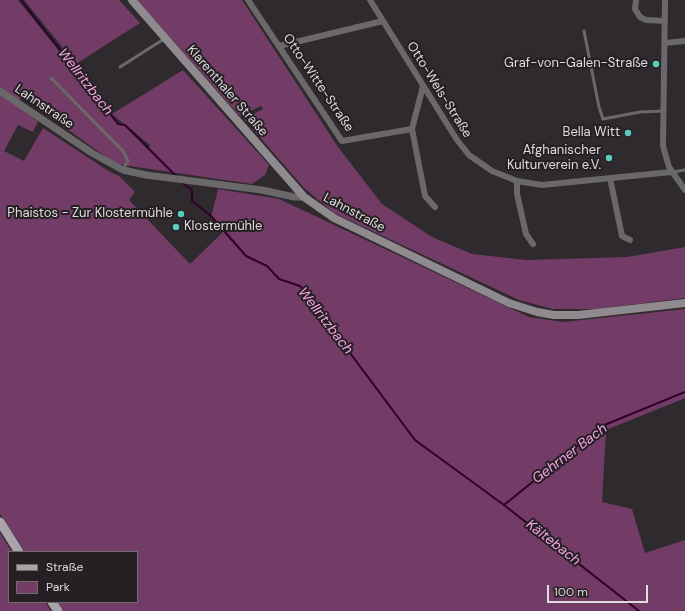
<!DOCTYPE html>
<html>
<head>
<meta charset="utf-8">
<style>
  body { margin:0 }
  #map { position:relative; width:685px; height:611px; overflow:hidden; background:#2f2a2e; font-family:"DM Sans",sans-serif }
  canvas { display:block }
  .legend { position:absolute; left:8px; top:551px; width:130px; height:52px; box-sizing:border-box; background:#262024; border:1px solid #706b6e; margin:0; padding:5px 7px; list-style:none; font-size:12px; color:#dfdcde }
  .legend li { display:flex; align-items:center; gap:8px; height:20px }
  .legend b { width:20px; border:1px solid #706b6e }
  .scale { position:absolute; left:547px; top:585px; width:101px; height:18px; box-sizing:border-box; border:2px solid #dfdcde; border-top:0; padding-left:5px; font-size:12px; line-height:14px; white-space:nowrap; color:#dfdcde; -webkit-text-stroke:3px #262024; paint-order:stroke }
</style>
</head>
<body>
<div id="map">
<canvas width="685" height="611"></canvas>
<ul class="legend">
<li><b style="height:5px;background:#aaa4a8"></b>Straße</li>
<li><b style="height:11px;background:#723c67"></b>Park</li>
</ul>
<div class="scale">100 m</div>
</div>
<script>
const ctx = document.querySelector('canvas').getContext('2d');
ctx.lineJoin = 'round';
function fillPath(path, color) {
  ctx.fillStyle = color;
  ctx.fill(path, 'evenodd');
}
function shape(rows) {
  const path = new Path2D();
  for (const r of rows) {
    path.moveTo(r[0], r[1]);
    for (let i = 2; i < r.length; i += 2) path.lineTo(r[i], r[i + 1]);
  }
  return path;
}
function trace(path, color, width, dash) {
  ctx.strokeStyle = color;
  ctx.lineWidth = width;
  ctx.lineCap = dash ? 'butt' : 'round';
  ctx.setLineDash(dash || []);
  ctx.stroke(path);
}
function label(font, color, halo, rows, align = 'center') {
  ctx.font = font + ' "DM Sans",sans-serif';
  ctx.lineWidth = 4;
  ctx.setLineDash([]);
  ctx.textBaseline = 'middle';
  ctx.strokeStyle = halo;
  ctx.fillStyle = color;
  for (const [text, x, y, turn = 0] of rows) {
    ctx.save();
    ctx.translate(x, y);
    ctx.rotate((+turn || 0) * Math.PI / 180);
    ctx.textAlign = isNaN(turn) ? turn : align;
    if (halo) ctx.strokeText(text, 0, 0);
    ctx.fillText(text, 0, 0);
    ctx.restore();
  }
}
fillPath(shape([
  [0,0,18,0,116,122,125,125,112,114,183,70,269,165,265,175,252,184,116,164,22,97,18,101,0,89],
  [127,126,150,145,150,146,148,148],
  [24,0,119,0,140,23,76,64],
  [137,0,242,0,338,147,382,204,432,237,472,254,526,260,627,257,685,247,685,298,596,309,553,309,519,300,334,213,304,188,244,119,263,109,261,106,240,116],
  [0,94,38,121,33,132,18,125,4,151,24,161,43,128,110,172,119,176,135,192,129,200,190,264,222,233,211,218,218,189,279,199,529,317,563,322,685,309,685,398,606,430,602,502,632,509,645,553,685,540,685,611,63,611,58,602,137,602,137,552,25,552,0,514],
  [0,533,12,552,9,552,9,602,45,602,51,611,0,611]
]), '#723c67');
trace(shape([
  [21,0,118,124,125,125,176,176],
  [181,182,192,190,192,201,211,216,246,256,267,266,279,279,300,286,415,440,504,505,639,611],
  [504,505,602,426,685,392]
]), '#300029', 2);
trace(shape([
  [584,31,599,107,603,119,640,112,663,111],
  [120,67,164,39],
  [51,78,123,151,128,161,123,169],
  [673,172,685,170]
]), '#6b686a', 3);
trace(shape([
  [248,0,342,141,412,129],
  [370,0,457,140,469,155,492,171,517,181,542,185,671,172],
  [636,0,635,9,640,17,646,20,665,21],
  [665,0,663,146,669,167,685,190],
  [665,43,685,41],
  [279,46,383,21],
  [423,86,412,129,425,196,435,207],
  [610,178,622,236,630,240],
  [517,181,517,194,526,234,533,244]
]), '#6b686a', 6);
trace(shape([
  [0,91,92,153,123,170,146,175,262,190,294,197,304,197]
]), '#6b686a', 7);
trace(shape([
  [132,0,304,197,334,218,509,303,537,312,554,315,578,315,685,303]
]), '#8f8a8d', 8);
trace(shape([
  [0,522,19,552],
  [52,602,58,611]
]), '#aaa4a8', 9);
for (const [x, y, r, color] of [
  [656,64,4,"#58cec1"],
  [628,133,4,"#58cec1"],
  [609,158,4,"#58cec1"],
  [181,214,4,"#58cec1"],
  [176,227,4,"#58cec1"]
]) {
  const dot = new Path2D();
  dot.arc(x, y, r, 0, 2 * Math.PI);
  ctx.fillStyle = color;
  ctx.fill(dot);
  trace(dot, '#262024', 1.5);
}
label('13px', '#dfdcde', '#262024', [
  ["Graf-von-Galen-Straße",648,64],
  ["Bella Witt",620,133],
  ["Afghanischer",601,151],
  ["Kulturverein e.V.",601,166],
  ["Phaistos - Zur Klostermühle",173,214],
  ["Klostermühle",184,227,"left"]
], 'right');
label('13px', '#dfdcde', '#262024', [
  ["Otto-Witte-Straße",318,83,56],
  ["Otto-Wels-Straße",439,90,58],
  ["Klarenthaler Straße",227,91,49],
  ["Lahnstraße",44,107,34],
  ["Lahnstraße",354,213,28]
]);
label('italic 14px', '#f8a6e5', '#262024', [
  ["Wellritzbach",85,82,52],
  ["Wellritzbach",325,321,52],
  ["Gehrner Bach",570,454,-37],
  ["Kältebach",553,543,38]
]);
</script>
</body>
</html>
